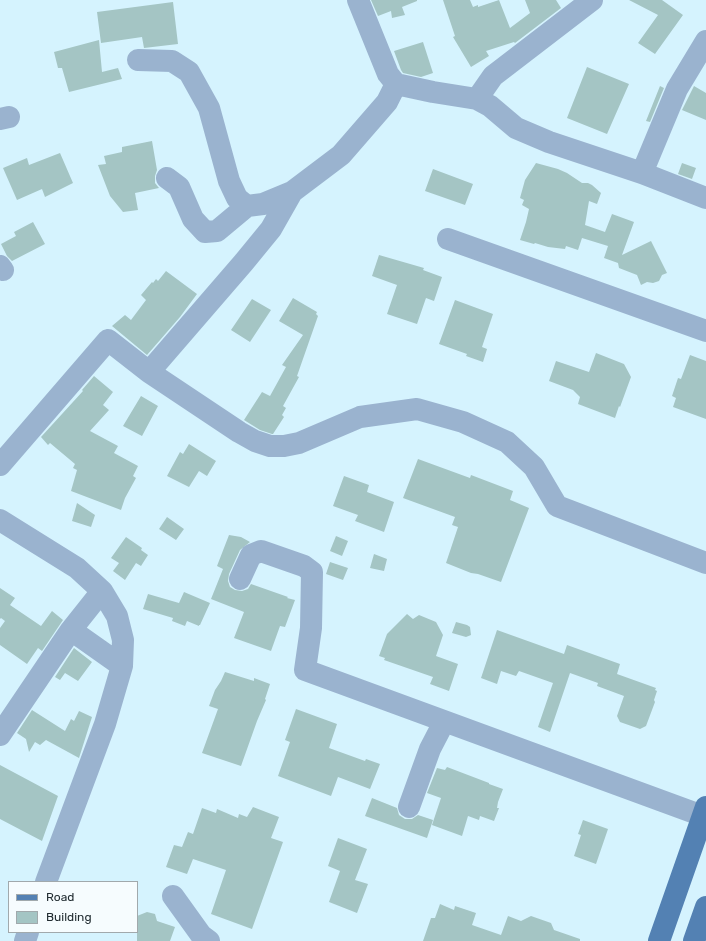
<!DOCTYPE html>
<html>
<head>
<meta charset="utf-8">
<style>
  body { margin:0 }
  #map { position:relative; width:706px; height:941px; overflow:hidden; background:#d5f3fe; font-family:Rubik,sans-serif }
  canvas { display:block }
  .legend { position:absolute; left:8px; top:881px; width:130px; height:52px; box-sizing:border-box; background:#f6fcfe; border:1px solid #a1a9ac; margin:0; padding:5px 7px; list-style:none; font-size:12px; color:#212c31 }
  .legend li { display:flex; align-items:center; gap:8px; height:20px }
  .legend b { width:20px; border:1px solid #a1a9ac }
</style>
</head>
<body>
<div id="map">
<canvas width="706" height="941"></canvas>
<ul class="legend">
<li><b style="height:5px;background:#5381b3"></b>Road</li>
<li><b style="height:11px;background:#a4c5c4"></b>Building</li>
</ul>
</div>
<script>
const ctx = document.querySelector('canvas').getContext('2d');
ctx.lineJoin = 'round';
function fillPath(path, color) {
  ctx.fillStyle = color;
  ctx.fill(path, 'evenodd');
}
function shape(rows) {
  const path = new Path2D();
  for (const r of rows) {
    path.moveTo(r[0], r[1]);
    for (let i = 2; i < r.length; i += 2) path.lineTo(r[i], r[i + 1]);
  }
  return path;
}
function trace(path, color, width, dash) {
  ctx.strokeStyle = color;
  ctx.lineWidth = width;
  ctx.lineCap = dash ? 'butt' : 'round';
  ctx.setLineDash(dash || []);
  ctx.stroke(path);
}
fillPath(shape([
  [371,0,417,0,417,1,402,7,405,15,392,18,391,11,378,16],
  [443,0,470,0,473,7,478,5,478,7,499,0,510,28,530,13,525,0,556,0,561,8,515,43,514,42,486,51,489,56,471,67,453,37,455,36],
  [629,0,662,0,683,15,655,54,638,43,658,15],
  [173,2,178,44,144,48,142,37,101,43,97,12],
  [99,40,102,72,118,68,122,79,69,92,62,68,58,68,54,52],
  [423,42,433,73,421,77,403,73,401,70,394,51],
  [587,67,629,84,607,134,567,118],
  [660,86,664,88,650,122,646,121],
  [694,86,706,93,706,120,682,110],
  [152,141,157,170,155,176,155,183,159,188,135,193,138,210,123,212,110,196,98,165,106,164,104,156,122,152,122,147],
  [60,153,73,183,45,197,42,189,17,200,3,168,27,158,29,165],
  [536,163,558,169,567,173,582,183,588,183,592,185,601,193,597,204,589,201,585,225,605,232,612,214,634,222,622,255,651,241,667,273,662,275,659,281,653,283,647,282,641,285,637,275,619,268,618,263,604,258,608,246,582,238,578,250,566,246,565,249,548,247,535,243,534,244,520,240,526,222,529,209,522,205,524,200,520,198,525,180],
  [682,163,696,168,692,179,678,174],
  [433,169,473,184,465,205,425,191],
  [33,222,45,244,12,261,7,256,1,244,16,236,14,232],
  [379,255,424,268,423,270,442,277,434,301,426,298,417,324,387,314,397,285,372,276],
  [166,271,197,294,180,317,147,355,112,326,125,315,131,320,146,300,141,295,152,282,153,283,156,279,158,281],
  [293,298,317,312,316,314,318,316,297,376,299,377,283,406,286,408,282,415,284,417,273,434,272,434,260,430,244,420,262,392,270,396,286,367,282,365,303,335,279,321],
  [252,299,271,310,250,342,231,330],
  [455,300,493,314,482,347,487,349,483,362,466,356,467,354,439,344],
  [596,353,624,364,631,377,620,407,619,406,615,418,578,404,580,397,573,390,549,381,556,361,589,372],
  [690,355,706,361,706,419,673,407,676,398,672,396,678,378,681,379],
  [94,376,113,392,103,405,109,410,90,431,118,446,114,453,138,466,133,476,136,478,125,498,121,510,71,491,77,470,73,468,75,464,50,443,48,445,41,437,83,391,82,390],
  [141,396,158,406,142,436,123,426],
  [189,444,216,461,207,476,199,471,189,487,167,476,180,452,183,454],
  [418,459,470,478,471,475,513,491,510,500,529,508,501,582,478,574,471,573,446,563,458,527,452,525,455,517,403,498],
  [344,476,369,485,367,492,394,502,384,532,355,521,358,515,333,506],
  [77,503,95,515,91,527,72,521],
  [167,517,184,529,176,540,159,529],
  [229,535,241,537,250,542,240,550,229,574,228,581,230,587,235,590,242,591,248,589,251,584,288,597,287,598,295,600,285,627,280,626,271,651,234,638,244,612,211,599,223,569,217,566],
  [336,536,348,541,342,556,330,551],
  [126,537,142,548,141,550,148,555,141,566,136,563,125,580,113,571,119,563,111,558],
  [374,554,387,559,384,571,370,568],
  [330,562,348,568,343,580,326,574],
  [0,588,15,598,10,605,41,626,52,611,63,620,42,651,38,648,27,664,0,645,0,628,5,621,1,618,0,619],
  [184,592,210,603,200,625,199,625,199,626,187,621,185,626,172,621,173,618,143,609,148,594,179,603],
  [407,614,413,619,419,615,436,622,443,635,436,656,458,664,449,691,430,684,433,677,384,660,385,658,379,656,387,634],
  [456,622,467,625,470,627,471,635,466,637,452,633],
  [497,630,564,654,567,645,620,664,617,674,656,688,655,690,657,691,654,700,655,702,646,726,640,729,620,722,617,716,624,696,597,686,598,683,570,673,550,732,538,727,553,683,519,671,516,676,501,671,497,684,481,678],
  [74,648,92,662,78,681,65,673,60,680,55,677],
  [225,672,254,681,254,678,270,684,265,699,266,700,257,721,241,766,202,753,218,709,209,706,215,690,221,681],
  [296,709,337,724,329,748,365,761,366,759,380,764,370,789,338,777,331,796,278,776,290,742,285,740],
  [32,710,65,731,71,719,74,721,79,711,92,717,79,758,46,740,40,745,35,742,29,752,26,739,17,733],
  [0,765,58,796,42,841,0,819],
  [447,767,489,783,489,784,503,789,498,802,497,808,499,808,494,821,480,816,479,820,468,816,462,836,432,825,441,798,427,793,437,768,445,770],
  [372,798,397,808,399,815,405,819,412,819,418,815,433,820,427,838,365,816],
  [253,807,279,817,271,838,283,842,252,929,211,914,226,870,193,859,187,874,166,867,174,845,182,847,188,832,193,834,202,808,216,813,217,809,238,818,239,814,247,817],
  [583,820,608,829,596,864,574,856,581,835,578,834],
  [338,838,367,849,355,880,368,884,357,913,329,902,340,871,328,866],
  [440,904,454,910,455,906,476,913,472,925,501,935,508,916,521,921,531,916,551,923,554,930,580,939,580,941,423,941,431,918,435,918],
  [147,912,155,914,157,921,175,927,170,941,137,941,137,916]
]), '#a4c5c4');
trace(shape([
  [358,0,388,74,396,84],
  [138,60,172,61,189,72,209,108,229,181,237,198,247,206,263,204,292,192],
  [477,99,493,76,592,0],
  [0,119,9,117],
  [642,173,677,89,706,41],
  [167,178,179,187,193,219,205,232,217,231,247,206],
  [448,239,706,331],
  [0,266,3,270],
  [149,372,239,432,255,441,270,446,284,446,299,443,360,417,417,409,463,422,507,442,534,467,557,506,706,563],
  [0,465,108,340,149,372,244,262,271,229,292,192,341,155,387,102,396,84,433,92,477,99,490,106,516,128,549,142,642,173,706,198],
  [0,520,77,568,102,591,117,616,123,640,122,666,105,724,46,882],
  [240,579,251,555,261,551,304,566,312,572,311,628,305,670,703,816],
  [71,630,122,666],
  [0,735,71,630,102,591],
  [409,807,430,749,444,722],
  [173,896,201,935,209,941],
  [25,941,28,932]
]), '#9ab3cf', 22);
trace(shape([
  [659,941,706,807],
  [694,941,706,907]
]), '#5381b3', 22);
</script>
</body>
</html>
